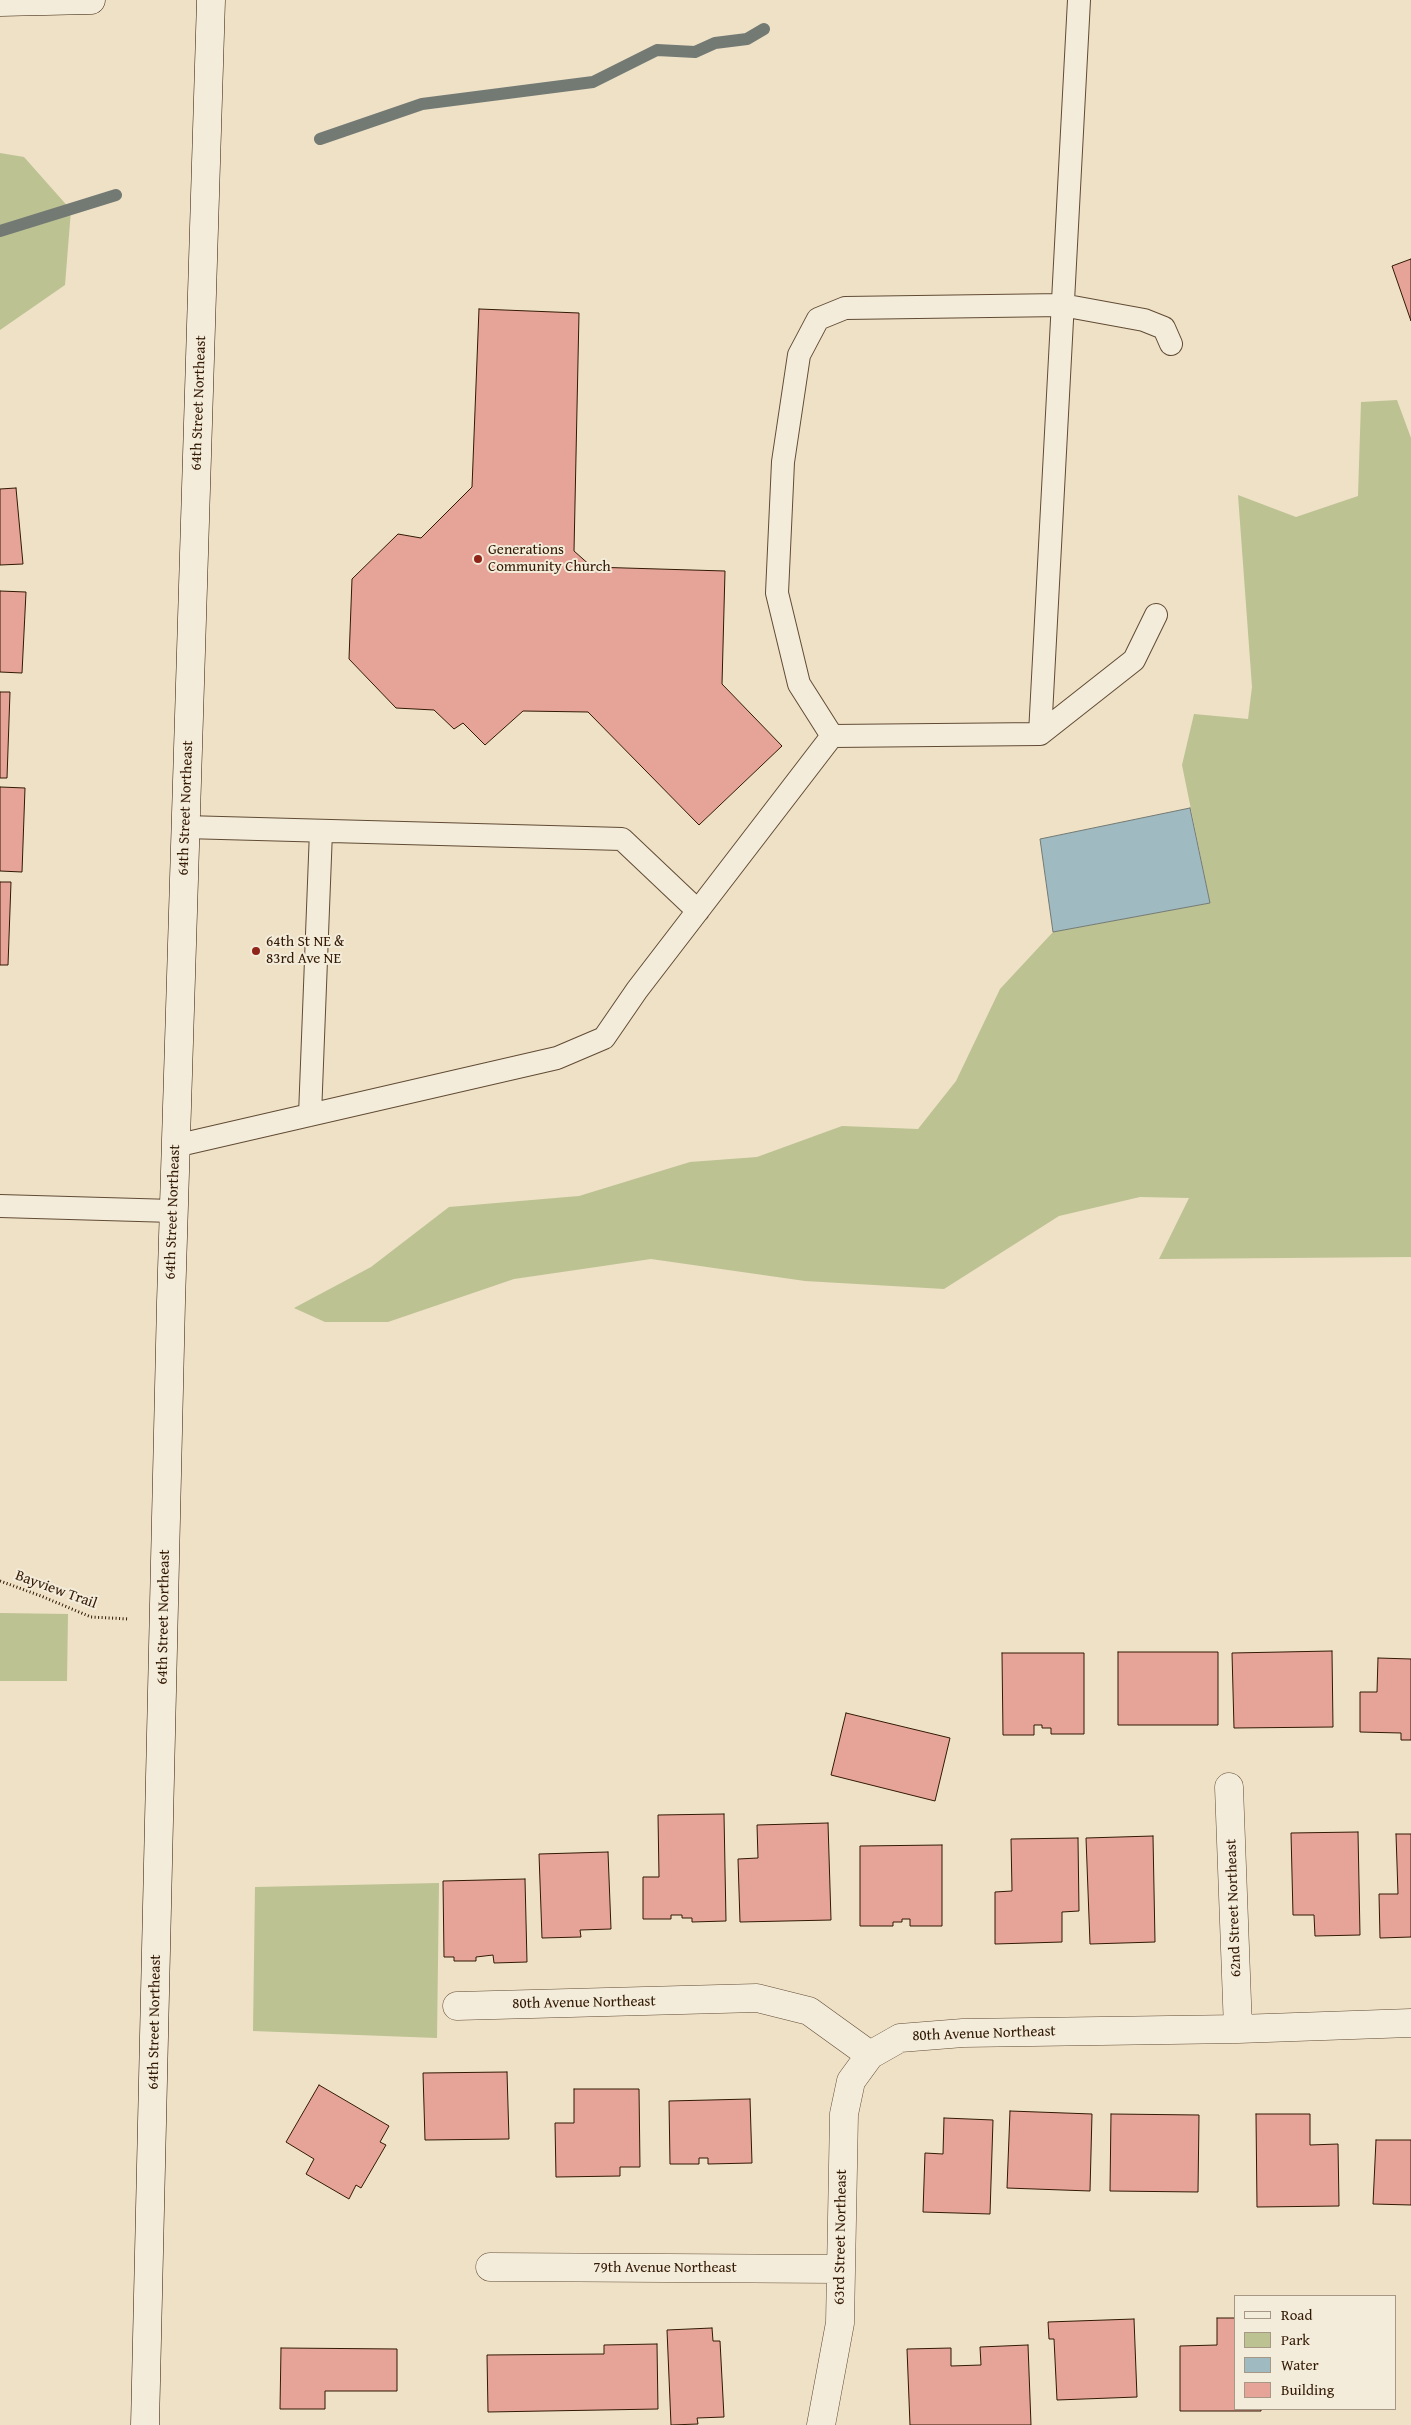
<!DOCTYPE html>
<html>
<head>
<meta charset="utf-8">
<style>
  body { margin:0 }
  #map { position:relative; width:1411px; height:2425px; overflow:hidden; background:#eee1c6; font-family:"Gentium Book Plus",serif }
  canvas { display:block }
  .legend { position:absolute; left:1234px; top:2295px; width:162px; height:115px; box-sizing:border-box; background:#f4ecda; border:1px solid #a69884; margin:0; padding:6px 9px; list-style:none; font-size:15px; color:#321903 }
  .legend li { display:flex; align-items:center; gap:10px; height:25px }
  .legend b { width:25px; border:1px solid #a69884 }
</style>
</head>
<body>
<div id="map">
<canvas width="1411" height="2425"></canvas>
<ul class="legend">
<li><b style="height:6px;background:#f4ecda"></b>Road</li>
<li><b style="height:14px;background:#bcc292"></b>Park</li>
<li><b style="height:14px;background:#9fbac0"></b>Water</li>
<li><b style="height:14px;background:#e6a498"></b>Building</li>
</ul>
</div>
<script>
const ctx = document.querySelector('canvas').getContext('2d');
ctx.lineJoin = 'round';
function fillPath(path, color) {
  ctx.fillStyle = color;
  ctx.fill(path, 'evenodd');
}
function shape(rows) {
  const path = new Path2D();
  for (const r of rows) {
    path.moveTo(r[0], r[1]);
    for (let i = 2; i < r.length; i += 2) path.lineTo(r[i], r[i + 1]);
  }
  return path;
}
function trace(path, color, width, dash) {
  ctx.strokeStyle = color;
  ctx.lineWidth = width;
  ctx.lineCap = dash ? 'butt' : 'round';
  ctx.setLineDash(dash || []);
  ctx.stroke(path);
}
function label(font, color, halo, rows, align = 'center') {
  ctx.font = font + ' "Gentium Book Plus",serif';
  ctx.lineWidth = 4;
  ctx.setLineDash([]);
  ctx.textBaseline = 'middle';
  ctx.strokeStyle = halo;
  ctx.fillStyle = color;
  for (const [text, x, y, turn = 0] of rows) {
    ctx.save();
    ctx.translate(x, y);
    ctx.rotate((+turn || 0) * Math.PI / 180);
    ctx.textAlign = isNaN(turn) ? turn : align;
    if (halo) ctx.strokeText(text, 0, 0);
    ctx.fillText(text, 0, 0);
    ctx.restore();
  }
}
fillPath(shape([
  [0,153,24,157,71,210,65,285,0,330],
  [1397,400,1411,438,1411,1257,1159,1259,1189,1198,1140,1197,1059,1216,944,1289,805,1281,651,1259,514,1279,388,1322,325,1322,294,1308,371,1267,449,1207,579,1196,690,1162,757,1157,842,1126,918,1129,956,1081,1000,989,1053,932,1210,903,1182,765,1194,714,1248,719,1252,687,1238,495,1296,517,1358,496,1361,402],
  [0,1613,68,1614,67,1681,0,1681],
  [439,1883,437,2038,253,2031,255,1887]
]), '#bcc292');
const water = shape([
  [1190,808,1210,903,1053,932,1040,839,1190,808]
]);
fillPath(water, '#9fbac0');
trace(water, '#737a74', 1);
trace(shape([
  [320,139,422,104,593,82,657,50,695,52,715,43,747,39,764,29],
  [0,231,116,195]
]), '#737a74', 12);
const building = shape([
  [1411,259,1411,321,1392,266,1411,259],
  [479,309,579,313,574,551,592,567,725,571,722,684,782,746,699,825,588,712,523,711,485,745,463,723,454,729,434,710,396,708,349,659,352,579,398,534,421,538,472,487,479,309],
  [16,488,23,564,0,565,0,489,16,488],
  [0,591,26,592,22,673,0,672,0,591],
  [0,692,10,692,7,778,0,778,0,692],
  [0,787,25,788,22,872,0,871,0,787],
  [0,882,11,882,8,965,0,965,0,882],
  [1332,1651,1333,1727,1234,1728,1232,1653,1332,1651],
  [1118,1652,1218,1652,1218,1725,1118,1725,1118,1652],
  [1002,1653,1084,1653,1084,1734,1051,1734,1051,1728,1042,1728,1042,1725,1034,1725,1034,1735,1003,1735,1002,1653],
  [1378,1658,1411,1659,1411,1740,1401,1740,1401,1733,1360,1732,1360,1692,1377,1692,1378,1658],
  [846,1713,950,1738,935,1801,831,1775,846,1713],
  [724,1814,726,1921,692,1922,692,1918,682,1918,682,1915,671,1915,671,1919,643,1919,643,1877,659,1877,658,1815,724,1814],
  [828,1823,831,1920,740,1922,738,1859,758,1858,757,1825,828,1823],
  [1358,1832,1360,1935,1315,1936,1314,1915,1293,1915,1291,1833,1358,1832],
  [1396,1834,1411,1834,1411,1937,1380,1938,1379,1894,1398,1894,1396,1834],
  [1153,1836,1155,1942,1090,1944,1086,1838,1153,1836],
  [1078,1838,1079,1911,1062,1912,1062,1942,995,1944,995,1892,1012,1891,1011,1839,1078,1838],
  [942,1845,942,1926,910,1926,910,1919,902,1919,902,1922,893,1922,893,1926,860,1926,860,1846,942,1845],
  [608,1852,611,1929,580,1930,581,1937,542,1938,539,1854,608,1852],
  [525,1879,527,1962,494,1963,493,1955,476,1957,476,1961,454,1961,454,1957,444,1957,443,1881,525,1879],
  [507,2072,509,2139,425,2140,423,2073,507,2072],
  [319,2085,389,2126,380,2142,386,2145,361,2188,356,2185,349,2199,306,2174,314,2159,286,2142,319,2085],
  [574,2089,639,2089,640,2167,620,2167,620,2176,556,2177,555,2123,574,2123,574,2089],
  [750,2099,752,2163,708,2164,708,2158,699,2158,699,2164,670,2164,669,2101,750,2099],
  [1010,2111,1092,2114,1090,2191,1007,2188,1010,2111],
  [1111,2114,1199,2115,1198,2192,1110,2191,1111,2114],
  [1256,2114,1310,2114,1310,2145,1338,2144,1339,2206,1257,2207,1256,2114],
  [944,2118,993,2120,990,2214,923,2212,925,2153,943,2154,944,2118],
  [1376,2140,1411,2140,1411,2205,1373,2204,1376,2140],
  [1217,2318,1235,2318,1235,2409,1261,2409,1261,2411,1180,2411,1180,2346,1217,2345,1217,2318],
  [1134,2319,1137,2397,1057,2400,1054,2339,1049,2339,1048,2322,1134,2319],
  [712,2328,713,2341,720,2341,724,2417,697,2418,698,2424,671,2425,667,2330,712,2328],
  [657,2344,658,2409,488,2412,487,2355,604,2354,604,2345,657,2344],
  [1028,2345,1031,2425,910,2425,907,2349,951,2348,951,2366,981,2365,980,2347,1028,2345],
  [281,2348,397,2349,397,2391,325,2391,325,2409,280,2409,281,2348]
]);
fillPath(building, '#e6a498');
trace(building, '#321903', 1);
const lane = shape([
  [1040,734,1134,660,1156,615],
  [832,736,799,684,777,593,783,462,799,355,818,319,845,308,1062,305,1144,320,1164,328,1171,344],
  [185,827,622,839,698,911],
  [310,1115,321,831],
  [175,1146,557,1058,604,1038,637,990,832,736,1040,734,1079,0],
  [0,1206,173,1211]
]);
const street = shape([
  [1229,1787,1238,2029],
  [457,2006,757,1998,809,2011,870,2055,900,2038,963,2033,1238,2029,1411,2023],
  [490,2267,840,2269],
  [821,2425,840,2323,844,2114,851,2081,870,2055]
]);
const secondary = shape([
  [0,2,91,0],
  [145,2425,171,1302,211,0]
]);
trace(lane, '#614b34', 24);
trace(street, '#614b34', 29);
trace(secondary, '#321903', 29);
trace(shape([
  [0,1581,41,1596,91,1617,129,1619]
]), '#321903', 3, [1, 2.5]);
trace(lane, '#f4ecda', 22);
trace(street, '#f4ecda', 28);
trace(secondary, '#f4ecda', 28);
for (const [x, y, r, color] of [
  [478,559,5,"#8f2418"],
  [256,951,5,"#8f2418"]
]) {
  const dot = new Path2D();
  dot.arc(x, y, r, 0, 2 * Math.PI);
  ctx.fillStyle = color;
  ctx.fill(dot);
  trace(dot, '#f4ecda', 2);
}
label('15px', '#321903', '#f4ecda', [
  ["64th Street Northeast",199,403,-88],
  ["64th Street Northeast",186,808,-88],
  ["64th Street Northeast",173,1212,-88],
  ["Bayview Trail",56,1590,20],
  ["64th Street Northeast",164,1617,-89],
  ["62nd Street Northeast",1234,1908,-92],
  ["80th Avenue Northeast",584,2003,-1],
  ["64th Street Northeast",155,2022,-89],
  ["80th Avenue Northeast",984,2034,-2],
  ["63rd Street Northeast",841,2237,-89],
  ["79th Avenue Northeast",665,2268]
]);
label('15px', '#321903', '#f4ecda', [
  ["Generations",488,550],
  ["Community Church",488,567],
  ["64th St NE &",266,942],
  ["83rd Ave NE",266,959]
], 'left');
</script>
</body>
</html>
